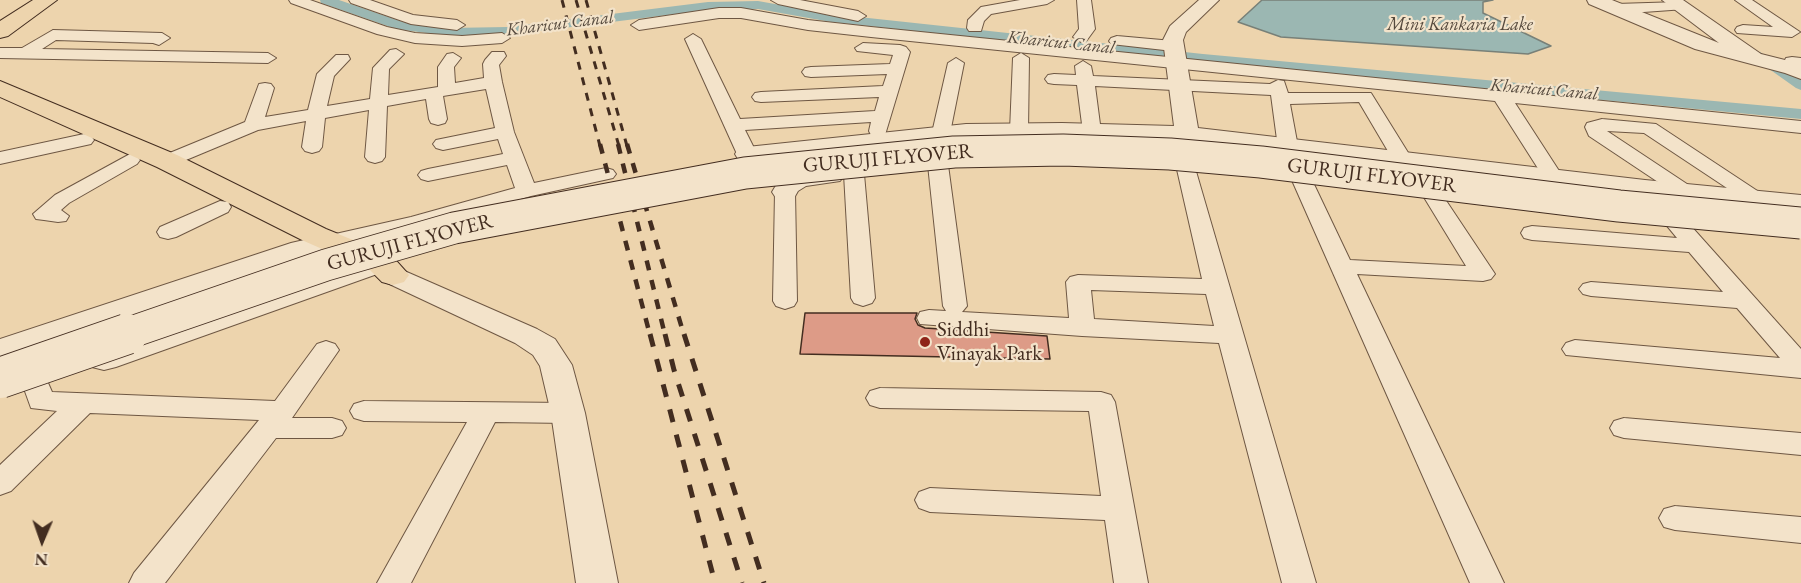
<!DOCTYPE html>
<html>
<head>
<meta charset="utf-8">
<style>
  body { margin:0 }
  #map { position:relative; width:1801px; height:583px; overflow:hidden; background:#edd4ad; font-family:"EB Garamond",serif }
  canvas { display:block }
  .north { position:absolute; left:12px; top:511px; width:60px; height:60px; -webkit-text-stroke:4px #f3e3ca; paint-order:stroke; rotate:182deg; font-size:16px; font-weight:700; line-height:24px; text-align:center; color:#432d20 }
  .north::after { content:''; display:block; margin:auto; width:21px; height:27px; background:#432d20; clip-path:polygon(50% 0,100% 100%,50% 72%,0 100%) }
</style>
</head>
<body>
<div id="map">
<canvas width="1801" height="583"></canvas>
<div class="north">N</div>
</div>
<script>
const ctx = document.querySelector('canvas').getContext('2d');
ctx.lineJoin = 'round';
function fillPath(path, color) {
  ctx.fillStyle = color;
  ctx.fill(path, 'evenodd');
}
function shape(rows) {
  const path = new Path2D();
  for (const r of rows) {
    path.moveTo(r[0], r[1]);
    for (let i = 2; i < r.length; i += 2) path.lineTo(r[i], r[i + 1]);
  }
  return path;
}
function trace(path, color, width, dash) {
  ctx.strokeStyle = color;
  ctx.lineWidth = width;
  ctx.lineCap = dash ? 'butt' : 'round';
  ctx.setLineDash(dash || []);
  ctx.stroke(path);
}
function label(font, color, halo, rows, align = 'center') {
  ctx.font = font + ' "EB Garamond",serif';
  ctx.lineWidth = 4.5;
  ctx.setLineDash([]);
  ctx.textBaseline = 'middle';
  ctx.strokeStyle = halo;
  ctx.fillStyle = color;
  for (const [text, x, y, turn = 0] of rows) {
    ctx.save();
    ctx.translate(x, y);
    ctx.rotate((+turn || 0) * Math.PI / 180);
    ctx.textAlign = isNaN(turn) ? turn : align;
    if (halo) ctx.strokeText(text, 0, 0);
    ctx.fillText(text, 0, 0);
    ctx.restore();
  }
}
const water = shape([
  [1262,0,1493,0,1483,2,1483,13,1551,46,1528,54,1281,37,1238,22,1262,0]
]);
fillPath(water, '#9bb7b2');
trace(water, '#788078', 1.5);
fillPath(shape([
  [320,0,339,0,403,22,449,28,507,27,708,2,758,1,831,14,1203,54,1801,109,1801,119,1203,62,831,22,758,9,708,10,507,35,449,36,396,29,321,3,320,0],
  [1760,52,1801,78,1801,90,1796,88,1755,59,1753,56,1755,53,1760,52]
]), '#9bb7b2');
const building = shape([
  [805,313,917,313,915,319,918,325,925,328,1047,336,1050,359,800,354,805,313]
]);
fillPath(building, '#dd9b87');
trace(building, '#432d20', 1.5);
const minor = shape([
  [289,0,310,0,387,27,415,33,462,36,502,33,510,38,502,43,462,46,415,43,377,34,291,3,289,0],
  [349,0,370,0,413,15,457,20,465,25,457,30,411,24,351,3,349,0],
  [771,0,800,0,858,11,866,16,858,21,778,4,771,0],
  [1020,0,1054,0,1047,4,991,14,984,21,981,31,969,31,967,28,968,20,981,7,1020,0],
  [1077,0,1091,0,1095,29,1087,40,1081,42,1073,37,1079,29,1077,0],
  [1735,0,1752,0,1800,32,1792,37,1737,33,1735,30,1737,27,1743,25,1773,27,1735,0],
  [1680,2,1687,6,1685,9,1616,14,1608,9,1616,4,1680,2],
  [719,8,741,8,808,20,871,27,1801,121,1801,133,1515,103,1563,177,1560,181,1553,183,1546,181,1495,101,871,37,808,30,741,18,719,18,639,30,631,25,639,20,719,8],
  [53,30,162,33,170,38,159,45,153,43,56,40,42,49,268,53,276,58,268,63,0,58,0,48,22,48,53,30],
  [693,34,701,39,740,119,875,111,879,97,761,102,755,101,752,97,755,93,761,92,883,86,887,74,811,77,805,76,802,72,805,68,811,67,890,64,893,55,857,51,855,48,863,43,900,45,906,47,910,52,885,135,871,135,869,131,871,122,745,130,757,154,754,158,747,160,740,158,737,154,685,39,693,34],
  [1117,36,1173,41,1181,46,1173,51,1111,44,1109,41,1111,38,1117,36],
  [396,49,404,54,389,69,388,95,438,87,438,67,447,54,453,53,461,58,454,67,455,83,484,78,483,64,485,60,492,52,504,52,506,56,499,65,502,82,514,132,534,183,606,168,613,170,616,174,613,178,531,196,424,227,330,249,322,247,319,242,322,237,411,217,515,188,507,165,428,181,421,179,418,175,421,171,428,169,503,154,498,139,443,150,436,148,433,144,436,140,495,128,486,89,443,96,447,119,445,123,438,125,431,123,429,119,426,99,387,106,385,157,382,161,375,163,368,161,365,157,369,110,325,118,322,147,319,151,312,153,305,151,302,147,306,121,258,130,174,165,167,167,160,165,157,161,160,157,245,122,259,84,265,83,271,84,274,88,265,117,308,110,317,74,336,55,348,55,350,59,334,76,327,106,370,99,373,68,390,50,396,49],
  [1021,53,1029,58,1028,131,1026,135,1019,137,1012,135,1010,131,1013,58,1021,53],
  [1792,57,1801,58,1801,68,1786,66,1784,62,1786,58,1792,57],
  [956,58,964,63,950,133,948,137,941,139,934,137,932,133,948,63,956,58],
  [1083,61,1091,66,1093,76,1270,84,1278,80,1284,81,1288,93,1371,93,1412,159,1409,163,1402,165,1395,163,1359,102,1290,104,1298,147,1295,151,1288,153,1281,151,1278,147,1271,95,1095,86,1101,132,1099,136,1085,136,1083,132,1077,85,1054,84,1048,83,1045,79,1048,75,1054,74,1076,75,1075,66,1083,61],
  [1602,119,1656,124,1762,194,1766,198,1762,202,1755,204,1748,202,1644,133,1607,131,1693,188,1696,192,1693,196,1686,198,1679,196,1589,136,1585,127,1587,123,1602,119],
  [84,134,91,136,94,140,91,144,0,164,0,152,84,134],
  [130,154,137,156,140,160,137,164,69,203,61,210,69,216,66,221,58,222,44,220,36,219,33,214,55,195,130,154],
  [938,159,945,161,948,165,967,306,962,312,1069,318,1066,282,1070,277,1078,275,1202,279,1176,165,1179,161,1186,159,1193,161,1316,583,1282,583,1219,343,1082,336,920,324,917,318,920,312,929,310,946,311,943,306,928,165,931,161,938,159],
  [1091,290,1206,294,1214,326,1094,319,1091,290],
  [854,168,861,170,864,174,875,298,872,303,863,306,854,303,851,298,844,174,847,170,854,168],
  [1301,172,1308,174,1311,178,1350,260,1466,266,1422,194,1425,190,1432,188,1439,190,1495,274,1491,279,1483,281,1357,274,1504,583,1470,583,1291,178,1294,174,1301,172],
  [785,186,792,188,795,192,797,301,794,306,785,309,776,306,773,301,775,192,778,188,785,186],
  [220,201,228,202,231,207,228,212,176,237,168,239,160,237,157,232,160,227,220,201],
  [1674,214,1682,216,1801,349,1801,378,1566,355,1562,349,1566,343,1575,340,1780,358,1737,308,1591,296,1583,294,1579,289,1583,284,1591,282,1723,292,1689,252,1532,240,1524,238,1521,233,1524,228,1532,226,1677,238,1663,221,1666,216,1674,214],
  [326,341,335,344,339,350,292,418,332,418,342,421,346,428,342,435,332,438,276,438,165,583,129,583,134,573,259,420,90,413,11,491,0,495,0,465,57,411,31,408,22,383,25,376,35,374,45,376,52,392,275,401,317,344,326,341],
  [880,388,1101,392,1111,395,1115,402,1148,583,1114,583,1105,520,930,512,919,508,915,500,919,492,930,488,1101,496,1089,411,880,408,870,405,866,398,870,391,880,388],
  [364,401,568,403,578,406,582,413,578,420,568,423,495,422,411,583,377,583,467,422,364,421,354,418,350,411,354,404,364,401],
  [1624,418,1801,433,1801,455,1624,438,1614,435,1610,428,1614,421,1624,418],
  [1675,506,1801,517,1801,543,1675,530,1664,527,1659,518,1664,509,1675,506]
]);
const tertiary = shape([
  [1199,0,1219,0,1186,32,1183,40,1198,128,1645,180,1801,195,1801,211,1645,196,1199,143,1198,151,1195,156,1186,158,1177,156,1174,151,1175,141,1062,137,966,138,747,161,738,159,735,154,738,149,747,147,966,124,1062,123,1174,126,1163,40,1170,26,1199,0],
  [1587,0,1612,0,1719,43,1662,0,1683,0,1761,54,1801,64,1801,79,1785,73,1695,49,1589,4,1587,0],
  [831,168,840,171,844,176,840,181,806,186,798,191,794,198,785,200,776,198,772,192,778,182,791,174,831,168],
  [330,234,340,236,344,242,340,248,311,255,0,361,0,339,291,243,330,234],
  [381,254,391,257,395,263,393,266,537,329,555,339,572,365,585,413,618,583,576,583,551,413,540,366,533,355,515,343,383,281,380,273,116,367,104,370,92,367,88,359,92,351,381,254]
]);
const primary = shape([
  [33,0,57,0,8,36,0,38,0,21,33,0],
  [0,81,177,155,326,229,392,256,409,275,404,282,393,285,382,282,370,270,304,241,157,167,0,97,0,81]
]);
trace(minor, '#6e5743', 2);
trace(tertiary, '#6e5743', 2);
trace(primary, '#432d20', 2);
fillPath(minor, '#f3e3ca');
fillPath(tertiary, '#f3e3ca');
fillPath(primary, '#edd4ad');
trace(shape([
  [562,0,600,146],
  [576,0,619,146],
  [586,0,627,146]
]), '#432d20', 3, [8, 8]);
trace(shape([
  [600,144,650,335],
  [618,144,665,335],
  [627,144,684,335]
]), '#432d20', 4.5, [10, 10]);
trace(shape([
  [650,334,715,583],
  [665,334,674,370,742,583],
  [684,334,764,583]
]), '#432d20', 5, [13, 13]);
const secondaryBridgeFar1 = shape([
  [123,335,326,265,454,228,745,173,954,152,1063,150,1170,154,1261,162,1619,206,1801,223]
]);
const secondaryBridge = shape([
  [0,378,127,334]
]);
trace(secondaryBridgeFar1, '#432d20', 33, []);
trace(secondaryBridge, '#432d20', 42, []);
trace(secondaryBridgeFar1, '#f3e3ca', 31);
trace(secondaryBridge, '#f3e3ca', 40);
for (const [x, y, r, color] of [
  [925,342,6,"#8f2418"]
]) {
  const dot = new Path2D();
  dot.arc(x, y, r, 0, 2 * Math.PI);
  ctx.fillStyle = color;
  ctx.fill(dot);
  trace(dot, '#f3e3ca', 2);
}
label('italic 18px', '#55493d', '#f3e3ca', [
  ["Kharicut Canal",560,24,-7],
  ["Mini Kankaria Lake",1460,25],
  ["Kharicut Canal",1061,43,6],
  ["Kharicut Canal",1544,90,5]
]);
label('21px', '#432d20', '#f3e3ca', [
  ["GURUJI FLYOVER",888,159,-5],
  ["GURUJI FLYOVER",1372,176,7],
  ["GURUJI FLYOVER",410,243,-15]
]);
label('21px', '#432d20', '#f3e3ca', [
  ["Siddhi",937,330],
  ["Vinayak Park",937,354]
], 'left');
</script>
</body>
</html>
